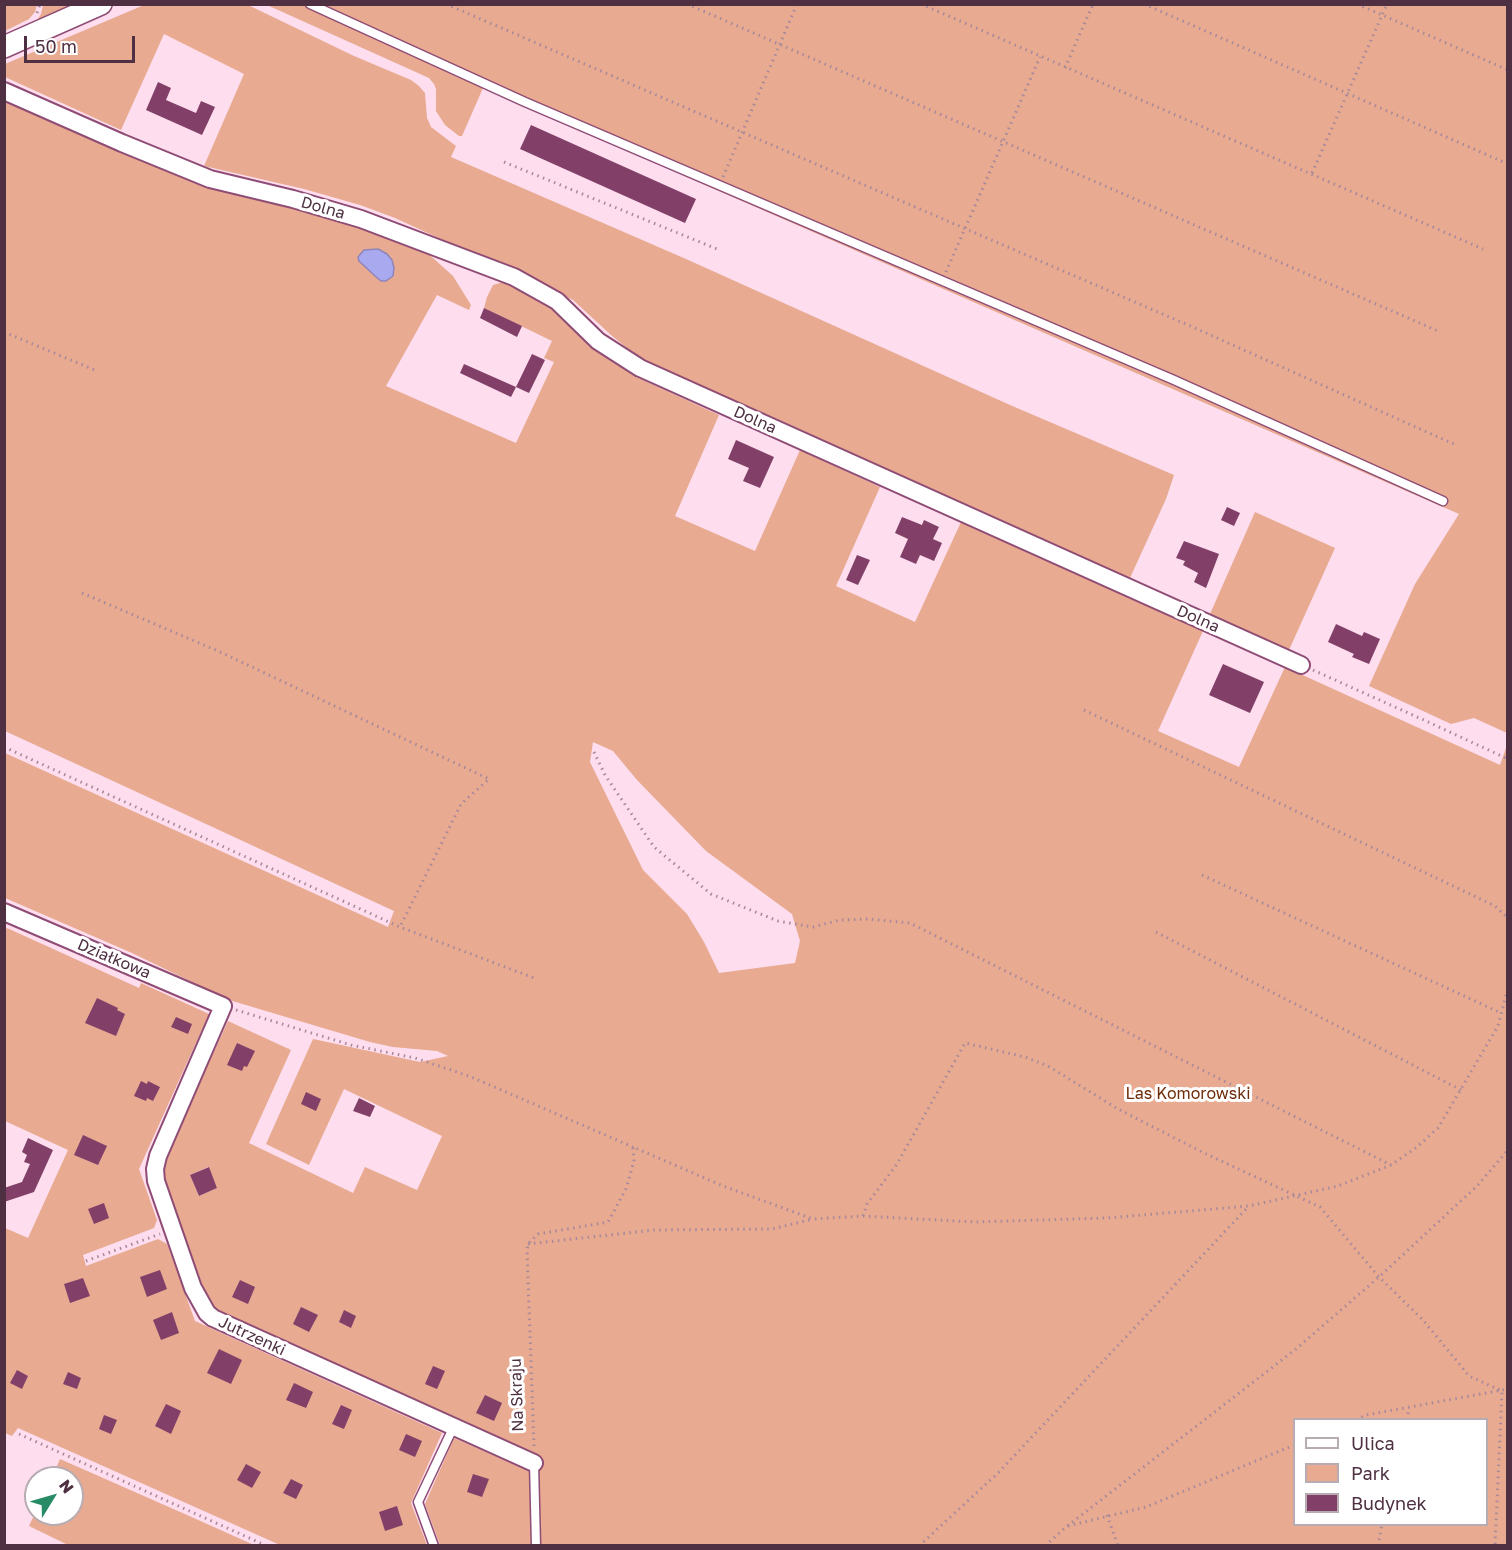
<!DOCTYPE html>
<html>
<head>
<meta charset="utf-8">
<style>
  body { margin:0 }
  #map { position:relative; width:1512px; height:1550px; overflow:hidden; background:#fdddee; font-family:"Golos Text",sans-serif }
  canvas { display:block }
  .frame { position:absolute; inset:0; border:6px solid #4e3042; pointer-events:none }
  .legend { position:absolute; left:1293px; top:1418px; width:195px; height:108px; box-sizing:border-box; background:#fff; border:2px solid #b8acb3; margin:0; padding:8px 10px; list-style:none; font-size:18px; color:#4e3042 }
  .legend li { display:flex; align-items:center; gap:12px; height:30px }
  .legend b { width:30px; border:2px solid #b8acb3 }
  .north { position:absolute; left:24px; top:1466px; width:60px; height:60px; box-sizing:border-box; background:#fff; border:2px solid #b8acb3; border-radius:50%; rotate:53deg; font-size:16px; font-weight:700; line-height:24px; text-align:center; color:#4e3042 }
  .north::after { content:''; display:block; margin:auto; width:21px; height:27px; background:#278b66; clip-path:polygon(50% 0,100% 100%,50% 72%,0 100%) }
  .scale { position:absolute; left:24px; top:36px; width:111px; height:27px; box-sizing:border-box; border:3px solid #4e3042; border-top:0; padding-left:8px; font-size:18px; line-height:21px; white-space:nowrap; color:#4e3042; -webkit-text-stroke:4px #fff; paint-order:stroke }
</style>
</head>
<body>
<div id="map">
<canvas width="1512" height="1550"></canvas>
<div class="frame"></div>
<ul class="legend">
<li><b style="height:8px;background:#fff"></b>Ulica</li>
<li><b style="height:16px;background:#e8aa90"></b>Park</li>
<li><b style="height:16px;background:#824069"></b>Budynek</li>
</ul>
<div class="north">N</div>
<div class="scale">50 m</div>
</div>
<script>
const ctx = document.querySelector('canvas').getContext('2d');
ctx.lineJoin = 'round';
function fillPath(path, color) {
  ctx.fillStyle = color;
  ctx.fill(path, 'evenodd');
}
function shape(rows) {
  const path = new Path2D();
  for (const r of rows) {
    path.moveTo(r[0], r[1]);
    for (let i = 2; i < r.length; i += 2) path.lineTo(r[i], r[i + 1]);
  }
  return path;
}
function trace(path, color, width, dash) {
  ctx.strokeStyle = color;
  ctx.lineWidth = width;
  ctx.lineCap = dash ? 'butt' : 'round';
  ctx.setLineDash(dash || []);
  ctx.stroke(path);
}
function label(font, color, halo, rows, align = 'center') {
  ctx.font = font + ' "Golos Text",sans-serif';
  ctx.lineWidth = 6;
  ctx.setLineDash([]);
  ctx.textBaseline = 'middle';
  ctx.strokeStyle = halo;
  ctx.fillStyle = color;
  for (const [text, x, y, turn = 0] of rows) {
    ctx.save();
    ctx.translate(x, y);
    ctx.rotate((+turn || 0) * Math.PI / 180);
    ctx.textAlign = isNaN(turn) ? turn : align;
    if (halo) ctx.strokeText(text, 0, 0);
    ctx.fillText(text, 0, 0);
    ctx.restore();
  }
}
fillPath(shape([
  [5,4,37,4,37,5,35,12,29,19,5,31],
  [43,5,80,5,36,22,41,14],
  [144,5,248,5,354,56,411,80,419,86,425,93,427,118,431,127,456,146,451,157,686,259,1010,405,1174,475,1166,499,1130,578,803,434,643,361,611,335,573,300,395,218,360,205,304,189,204,166,244,74,164,34,121,130,5,77,5,64],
  [267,5,1507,5,1507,733,1474,718,1451,724,1369,686,1415,584,1459,514,483,88,462,136,459,136,445,125,436,111,436,89,434,84,429,78],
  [5,95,290,203,423,249,453,276,471,305,469,310,437,295,386,386,516,443,554,362,544,358,552,341,484,308,487,297,493,285,503,282,507,282,548,303,601,350,634,376,719,415,675,516,755,551,800,450,880,487,836,586,915,622,961,522,1203,631,1158,731,1239,767,1285,667,1500,765,1507,745,1507,1545,440,1545,425,1504,454,1438,522,1468,526,1450,211,1307,159,1172,228,1021,291,1050,249,1143,353,1193,365,1167,417,1190,442,1136,344,1089,309,1165,266,1144,313,1039,420,1062,448,1056,437,1051,393,1047,370,1042,229,1000,132,953,5,898,5,753,388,927,394,911,5,731],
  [593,742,613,751,637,780,706,851,792,914,800,941,795,963,719,973,704,942,687,914,643,870,590,762],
  [208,1167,217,1188,199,1196,190,1175],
  [1294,1420,1486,1420,1486,1524,1294,1524],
  [1255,512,1335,548,1289,650,1210,614],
  [7,928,139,988,141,983,209,1014,210,1020,204,1025,139,1169,157,1220,154,1228,83,1255,86,1266,158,1239,167,1244,195,1321,442,1433,411,1503,427,1545,280,1545,18,1428,12,1436,5,1433,5,1228,28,1238,68,1150,5,1121,4,931],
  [60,1459,187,1515,254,1545,68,1545,29,1526,36,1511,36,1514,72,1514,72,1478,52,1478]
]), '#e8aa90');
const water = shape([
  [378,249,387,254,392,260,394,268,393,276,386,281,381,281,375,276,359,261,358,257,364,250,378,249]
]);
fillPath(water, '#a9a9ef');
trace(water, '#8e85bb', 1.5);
fillPath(shape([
  [158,82,171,88,166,100,196,113,201,101,215,107,202,135,146,110],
  [531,125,696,199,685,223,520,149],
  [484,308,522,326,517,337,480,318],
  [532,354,545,360,529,393,516,387],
  [464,364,516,387,511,397,460,373],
  [736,440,774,457,760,488,743,481,749,468,728,459],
  [1227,507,1240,513,1234,526,1221,520],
  [902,517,922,525,924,520,939,527,933,539,942,543,934,561,920,555,916,564,900,557,908,539,895,533],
  [1184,541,1219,554,1206,588,1194,582,1198,573,1183,565,1185,561,1176,558],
  [857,555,870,560,858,585,846,580],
  [1336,624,1362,636,1364,632,1380,639,1369,664,1352,657,1354,654,1328,642],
  [1223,664,1264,682,1250,713,1209,695],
  [97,998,118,1008,117,1010,125,1014,116,1036,85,1023],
  [176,1017,192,1024,188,1034,171,1027],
  [237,1043,255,1051,247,1067,244,1066,242,1071,227,1065],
  [141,1081,147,1084,148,1081,160,1087,153,1101,147,1098,146,1101,134,1096],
  [306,1092,321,1099,316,1111,301,1104],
  [359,1098,375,1106,370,1117,353,1111],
  [83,1135,107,1146,98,1165,74,1155],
  [28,1138,53,1150,34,1192,4,1202,4,1188,22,1182,30,1164,24,1162,27,1155,22,1152],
  [209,1167,217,1188,199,1196,190,1175],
  [104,1203,109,1218,94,1224,88,1209],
  [160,1270,167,1289,147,1297,140,1277],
  [83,1278,90,1296,70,1303,64,1284],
  [240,1280,255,1287,248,1304,232,1297],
  [301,1307,318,1315,309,1332,293,1324],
  [344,1310,356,1316,351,1328,339,1322],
  [172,1312,179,1333,161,1340,153,1320],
  [219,1349,242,1360,231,1384,207,1373],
  [433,1366,445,1371,437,1389,425,1384],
  [17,1370,28,1376,22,1389,10,1383],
  [68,1372,81,1378,77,1389,63,1384],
  [294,1383,313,1392,306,1408,286,1400],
  [485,1395,502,1403,494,1421,476,1413],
  [166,1404,181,1411,171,1434,155,1426],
  [341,1405,352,1410,344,1429,332,1424],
  [104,1415,117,1420,111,1434,99,1429],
  [406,1434,422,1441,415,1457,399,1450],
  [246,1464,261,1472,252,1488,237,1480],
  [473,1474,489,1479,482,1497,467,1492],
  [291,1479,303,1485,296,1499,283,1493],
  [397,1506,403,1525,385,1531,379,1512]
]), '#824069');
const service = shape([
  [310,4,525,102,1174,380,1443,501],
  [534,1463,536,1546],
  [434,1546,418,1502,453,1428]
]);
const minor = shape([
  [4,91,122,143,210,179,293,199,361,219,514,277,557,301,598,341,640,368,1301,665],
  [4,912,223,1006,158,1156,155,1169,156,1181,193,1288,207,1313,213,1318,534,1463]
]);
const tertiary = shape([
  [4,47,101,4]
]);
trace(service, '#8f4c75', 11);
trace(minor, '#8f4c75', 20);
trace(tertiary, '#8f4c75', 24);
trace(shape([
  [446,4,1188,325,1456,445],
  [687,4,1438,331],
  [921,4,1483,249],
  [1144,4,1508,164],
  [1357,4,1508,70],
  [37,13,40,4],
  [1065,68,1093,4],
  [504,162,717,249],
  [1312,173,1387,4],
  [723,177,797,4],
  [946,272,1040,57],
  [4,332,97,371],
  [82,593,218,651,489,779,461,804,400,927],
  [1313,670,1426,721,1508,759],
  [1084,710,1495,906,1508,918],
  [4,747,400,927,534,978],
  [594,752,605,775,654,847,711,894,778,921,813,927,840,920,868,919,910,923,1391,1165],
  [1202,875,1501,1013],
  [1156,932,1461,1090],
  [236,1010,351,1045,415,1058,469,1076,633,1147],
  [863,1216,867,1204,897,1164,965,1043,1025,1057,1048,1066,1118,1109,1202,1152,1320,1207,1379,1277,1423,1320,1469,1376,1502,1391,1495,1546],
  [528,1244,654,1230,772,1229,813,1219],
  [86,1261,160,1234],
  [1356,1420,1366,1415,1508,1389],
  [1407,1420,1409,1408],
  [19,1434,267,1546],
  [534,1446,527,1250,528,1244,538,1234,608,1222,626,1189,634,1161,633,1147,723,1186,813,1219,863,1216,975,1222,1106,1218,1249,1206,1338,1186,1391,1165,1417,1147,1438,1128,1498,1026,1508,988],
  [1107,1515,1118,1546],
  [1068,1526,1146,1507,1294,1445],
  [919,1546,998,1473,1248,1207],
  [1045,1546,1066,1527,1296,1349,1379,1277,1477,1186,1508,1150],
  [1378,1546,1382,1524]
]), '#a8899a', 3, [1.5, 4.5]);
trace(service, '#fff', 8);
trace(minor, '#fff', 16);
trace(tertiary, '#fff', 21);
label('16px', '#4e3042', '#fff', [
  ["Dolna",323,208,16],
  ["Dolna",755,420,24],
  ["Dolna",1198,619,24],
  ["Działkowa",114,959,23],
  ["Jutrzenki",252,1336,25],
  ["Na Skraju",517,1395,-92]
]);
label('16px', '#6e2c0a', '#fff', [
  ["Las Komorowski",1188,1094]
]);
</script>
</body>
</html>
